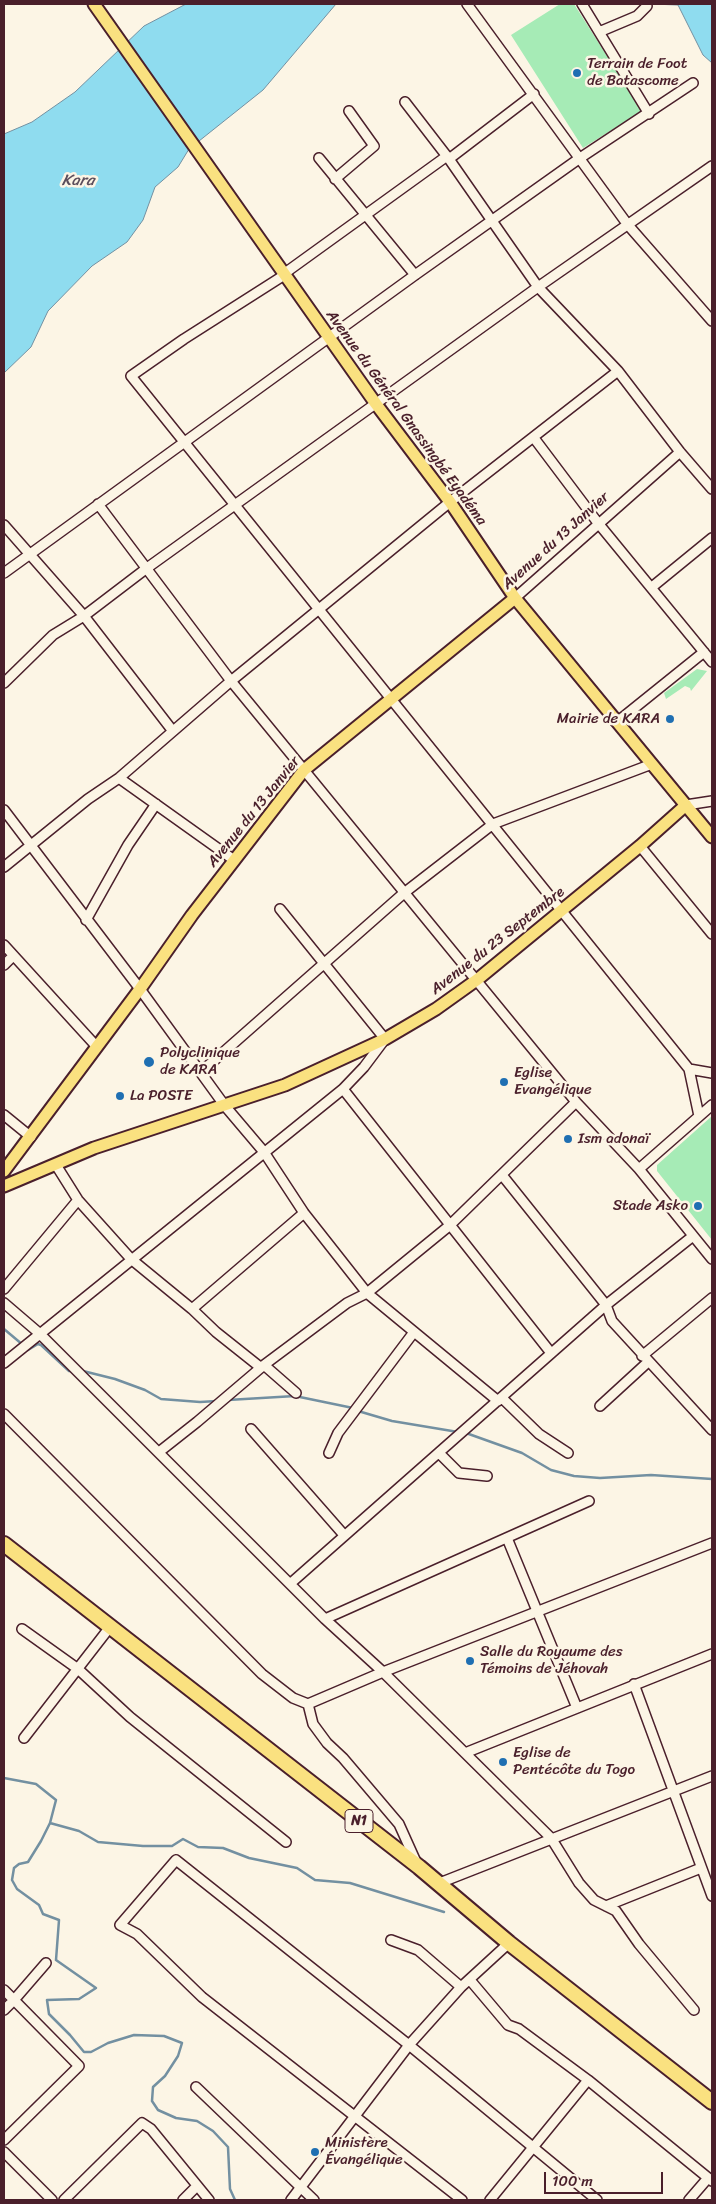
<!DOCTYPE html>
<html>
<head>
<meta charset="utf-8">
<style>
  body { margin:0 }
  #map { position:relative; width:716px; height:2204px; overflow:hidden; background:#fcf5e5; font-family:Sriracha,sans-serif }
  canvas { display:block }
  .frame { position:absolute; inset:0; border:5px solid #4a1f2b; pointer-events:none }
  .scale { position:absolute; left:544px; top:2172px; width:119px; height:22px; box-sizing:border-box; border:2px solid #4a1f2b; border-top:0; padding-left:6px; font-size:15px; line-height:18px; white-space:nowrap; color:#4a1f2b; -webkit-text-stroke:4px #fcf5e5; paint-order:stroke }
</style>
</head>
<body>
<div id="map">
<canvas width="716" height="2204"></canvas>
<div class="frame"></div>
<div class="scale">100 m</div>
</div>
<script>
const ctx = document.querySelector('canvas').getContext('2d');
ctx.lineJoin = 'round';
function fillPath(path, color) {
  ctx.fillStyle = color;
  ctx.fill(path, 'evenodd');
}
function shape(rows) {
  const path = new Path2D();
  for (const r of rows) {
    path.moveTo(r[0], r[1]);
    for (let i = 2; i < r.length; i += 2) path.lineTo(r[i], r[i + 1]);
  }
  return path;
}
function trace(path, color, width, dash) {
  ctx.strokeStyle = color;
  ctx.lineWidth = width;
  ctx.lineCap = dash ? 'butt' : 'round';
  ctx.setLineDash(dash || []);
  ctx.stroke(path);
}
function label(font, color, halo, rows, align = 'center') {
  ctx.font = font + ' Sriracha,sans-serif';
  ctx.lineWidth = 5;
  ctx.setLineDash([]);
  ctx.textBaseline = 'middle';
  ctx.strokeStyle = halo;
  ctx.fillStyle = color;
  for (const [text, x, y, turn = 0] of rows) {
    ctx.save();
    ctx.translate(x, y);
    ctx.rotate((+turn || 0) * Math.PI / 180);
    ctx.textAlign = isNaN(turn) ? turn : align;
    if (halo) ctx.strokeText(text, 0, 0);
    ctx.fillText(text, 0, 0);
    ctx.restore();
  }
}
fillPath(shape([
  [560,4,574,4,642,111,583,148,511,35],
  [697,669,707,671,691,691,690,688,685,686,666,699,664,693],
  [712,1116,712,1240,657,1171,657,1165]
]), '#a6ebb6');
const water = shape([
  [186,4,336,4,263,90,189,149,178,167,155,187,143,220,127,242,92,266,48,311,31,347,4,373,4,134,32,122,75,92,144,26,186,4],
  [651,4,712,4,712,63,703,55,678,5,651,4]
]);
fillPath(water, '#8fdcef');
trace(water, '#7390a1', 1);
trace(shape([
  [4,1329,23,1345],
  [27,1348,28,1350,38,1344,41,1345,69,1371,73,1371],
  [79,1370,115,1379,145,1390,161,1399,200,1402,217,1401],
  [228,1400,295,1396,353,1408],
  [358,1411,392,1421,458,1432],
  [466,1433,522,1453,551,1470,574,1476,600,1478,651,1475,712,1479],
  [4,1778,36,1784,56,1800,50,1823,41,1841,28,1862,19,1864,14,1868,12,1880,17,1889,39,1905,43,1914,59,1920,56,1960,96,1988,79,1999,47,2000,49,2014,70,2035,84,2052,91,2052,108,2043,134,2035,164,2036,182,2043,178,2056,165,2076,153,2087,152,2101,158,2110,176,2118,197,2121,213,2131,228,2147,230,2189,235,2200],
  [50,1823,79,1831,98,1842,143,1846,172,1846,183,1839,198,1847,223,1848,249,1858,297,1868,315,1880,350,1883,444,1912]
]), '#7390a1', 2.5);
const minor = shape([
  [467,4,628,225,712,321],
  [582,4,649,114],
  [599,32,637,16,647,6],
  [405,102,449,159,538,287,618,371,680,452,712,489],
  [319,158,415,275],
  [449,159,534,94],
  [335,179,374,146,349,111],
  [285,273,447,156],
  [286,274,184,339,131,376,689,1069,699,1116],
  [534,438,598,523,712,662],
  [98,504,231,681,304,770,576,1102,639,1169,712,1259],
  [4,525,84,616,172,730],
  [4,573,415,275,580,158,693,83],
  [652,587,712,538],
  [515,598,680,452],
  [4,683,53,635,84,616,147,568,538,287,712,166],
  [617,722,704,652],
  [119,778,234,860],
  [686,805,712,801],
  [4,810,140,989,225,1106,264,1152,304,1213,367,1293,498,1401],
  [640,846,712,934],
  [4,867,88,799,119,778,231,681,450,502,618,371],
  [86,920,128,845,156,804],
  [4,945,97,1047],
  [4,965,13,956],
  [689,1069,712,1073],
  [201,1072,404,893,493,824,652,764],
  [343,1089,551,1353],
  [4,1115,31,1137],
  [56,1165,78,1200,131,1259,192,1309,216,1332,260,1367],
  [639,1169,712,1105],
  [502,1175,606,1305,612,1321,712,1430],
  [4,1289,78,1200],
  [4,1303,39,1333,325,1619,383,1672,551,1838,579,1883,594,1900,616,1911,639,1944,694,2010],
  [192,1309,304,1213],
  [642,1356,712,1298],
  [4,1363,343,1089,364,1067,385,1039,280,909],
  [264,1365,296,1393],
  [502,1398,539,1434,568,1453],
  [600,1406,648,1362],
  [4,1414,262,1674,293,1698,308,1704,313,1724,327,1743,343,1758,399,1824,417,1864],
  [251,1429,344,1535],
  [159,1452,197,1422,264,1365,347,1303,367,1293,449,1226,576,1102],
  [329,1453,338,1433,414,1332],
  [439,1453,459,1473,487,1476],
  [507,1538,577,1708],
  [291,1583,606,1305,693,1236],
  [325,1619,589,1501],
  [22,1629,78,1669,130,1717,286,1842],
  [634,1684,712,1896],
  [308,1704,383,1672,712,1543],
  [24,1738,110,1627],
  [465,1753,712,1654],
  [437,1884,712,1776],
  [606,1906,701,1868],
  [391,1940,418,1950,461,1987],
  [470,1980,508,2025,519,2029,588,2080,712,2181],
  [4,1990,14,2000,46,1963],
  [4,2010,14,2000,79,2066,4,2140],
  [196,2087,314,2200],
  [4,2152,52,2200],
  [64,2200,142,2123,151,2129,209,2200],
  [183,2200,197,2186],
  [291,2200,409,2045,461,1987,509,1943],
  [462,2200,202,1997,137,1934,120,1925,176,1860,409,2045,597,2200],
  [490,2200,588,2080],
  [689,2200,708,2178]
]);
const major = shape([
  [94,4,376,404,450,502,515,598,712,837],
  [4,1171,140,989,192,915,304,770,515,598],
  [4,1186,94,1148,285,1085,385,1039,436,1009,478,979,640,846,686,805]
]);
const highway = shape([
  [4,1544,419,1867,509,1943,712,2102]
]);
trace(minor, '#4a1f2b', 12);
trace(major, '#4a1f2b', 15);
trace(highway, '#4a1f2b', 18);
trace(minor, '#fcf5e5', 9);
trace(major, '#fae180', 11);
trace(highway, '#fae180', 14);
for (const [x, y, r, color] of [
  [577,73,5,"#1f6fb2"],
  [670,719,5,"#1f6fb2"],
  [149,1062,6,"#1f6fb2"],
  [504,1082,5,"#1f6fb2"],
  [120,1096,5,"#1f6fb2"],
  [568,1139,5,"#1f6fb2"],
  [698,1206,5,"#1f6fb2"],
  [470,1661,5,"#1f6fb2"],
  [503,1762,5,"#1f6fb2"],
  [315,2152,5,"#1f6fb2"]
]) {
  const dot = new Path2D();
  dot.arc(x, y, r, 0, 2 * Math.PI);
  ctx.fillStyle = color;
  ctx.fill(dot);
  trace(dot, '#fcf5e5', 2);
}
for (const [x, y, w] of [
  [359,1821,28]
]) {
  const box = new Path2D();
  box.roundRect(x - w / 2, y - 11.5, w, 23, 4);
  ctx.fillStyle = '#fcf5e5';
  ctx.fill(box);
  trace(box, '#4a1f2b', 1);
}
label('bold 14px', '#4a1f2b', null, [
  ["N1",359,1821]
]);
label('15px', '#4a1f2b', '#fcf5e5', [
  ["Terrain de Foot",587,64],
  ["de Batascome",587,81],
  ["Mairie de KARA",660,719,"right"],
  ["Polyclinique",160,1053],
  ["de KARA",160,1070],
  ["Eglise",514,1073],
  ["Evangélique",514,1090],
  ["La POSTE",130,1096],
  ["Ism adonaï",578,1139],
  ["Stade Asko",688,1206,"right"],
  ["Salle du Royaume des",480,1652],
  ["Témoins de Jéhovah",480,1669],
  ["Eglise de",513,1753],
  ["Pentécôte du Togo",513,1770],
  ["Ministère",325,2143],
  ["Évangélique",325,2160]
], 'left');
label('15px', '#4a1f2b', '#fcf5e5', [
  ["Avenue du Général Gnassingbé Eyadéma",406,418,54],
  ["Avenue du 13 Janvier",556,541,-42],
  ["Avenue du 13 Janvier",254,812,-51],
  ["Avenue du 23 Septembre",498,941,-38]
]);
label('italic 16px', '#5b4e5c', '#fcf5e5', [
  ["Kara",78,181]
]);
</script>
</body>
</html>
